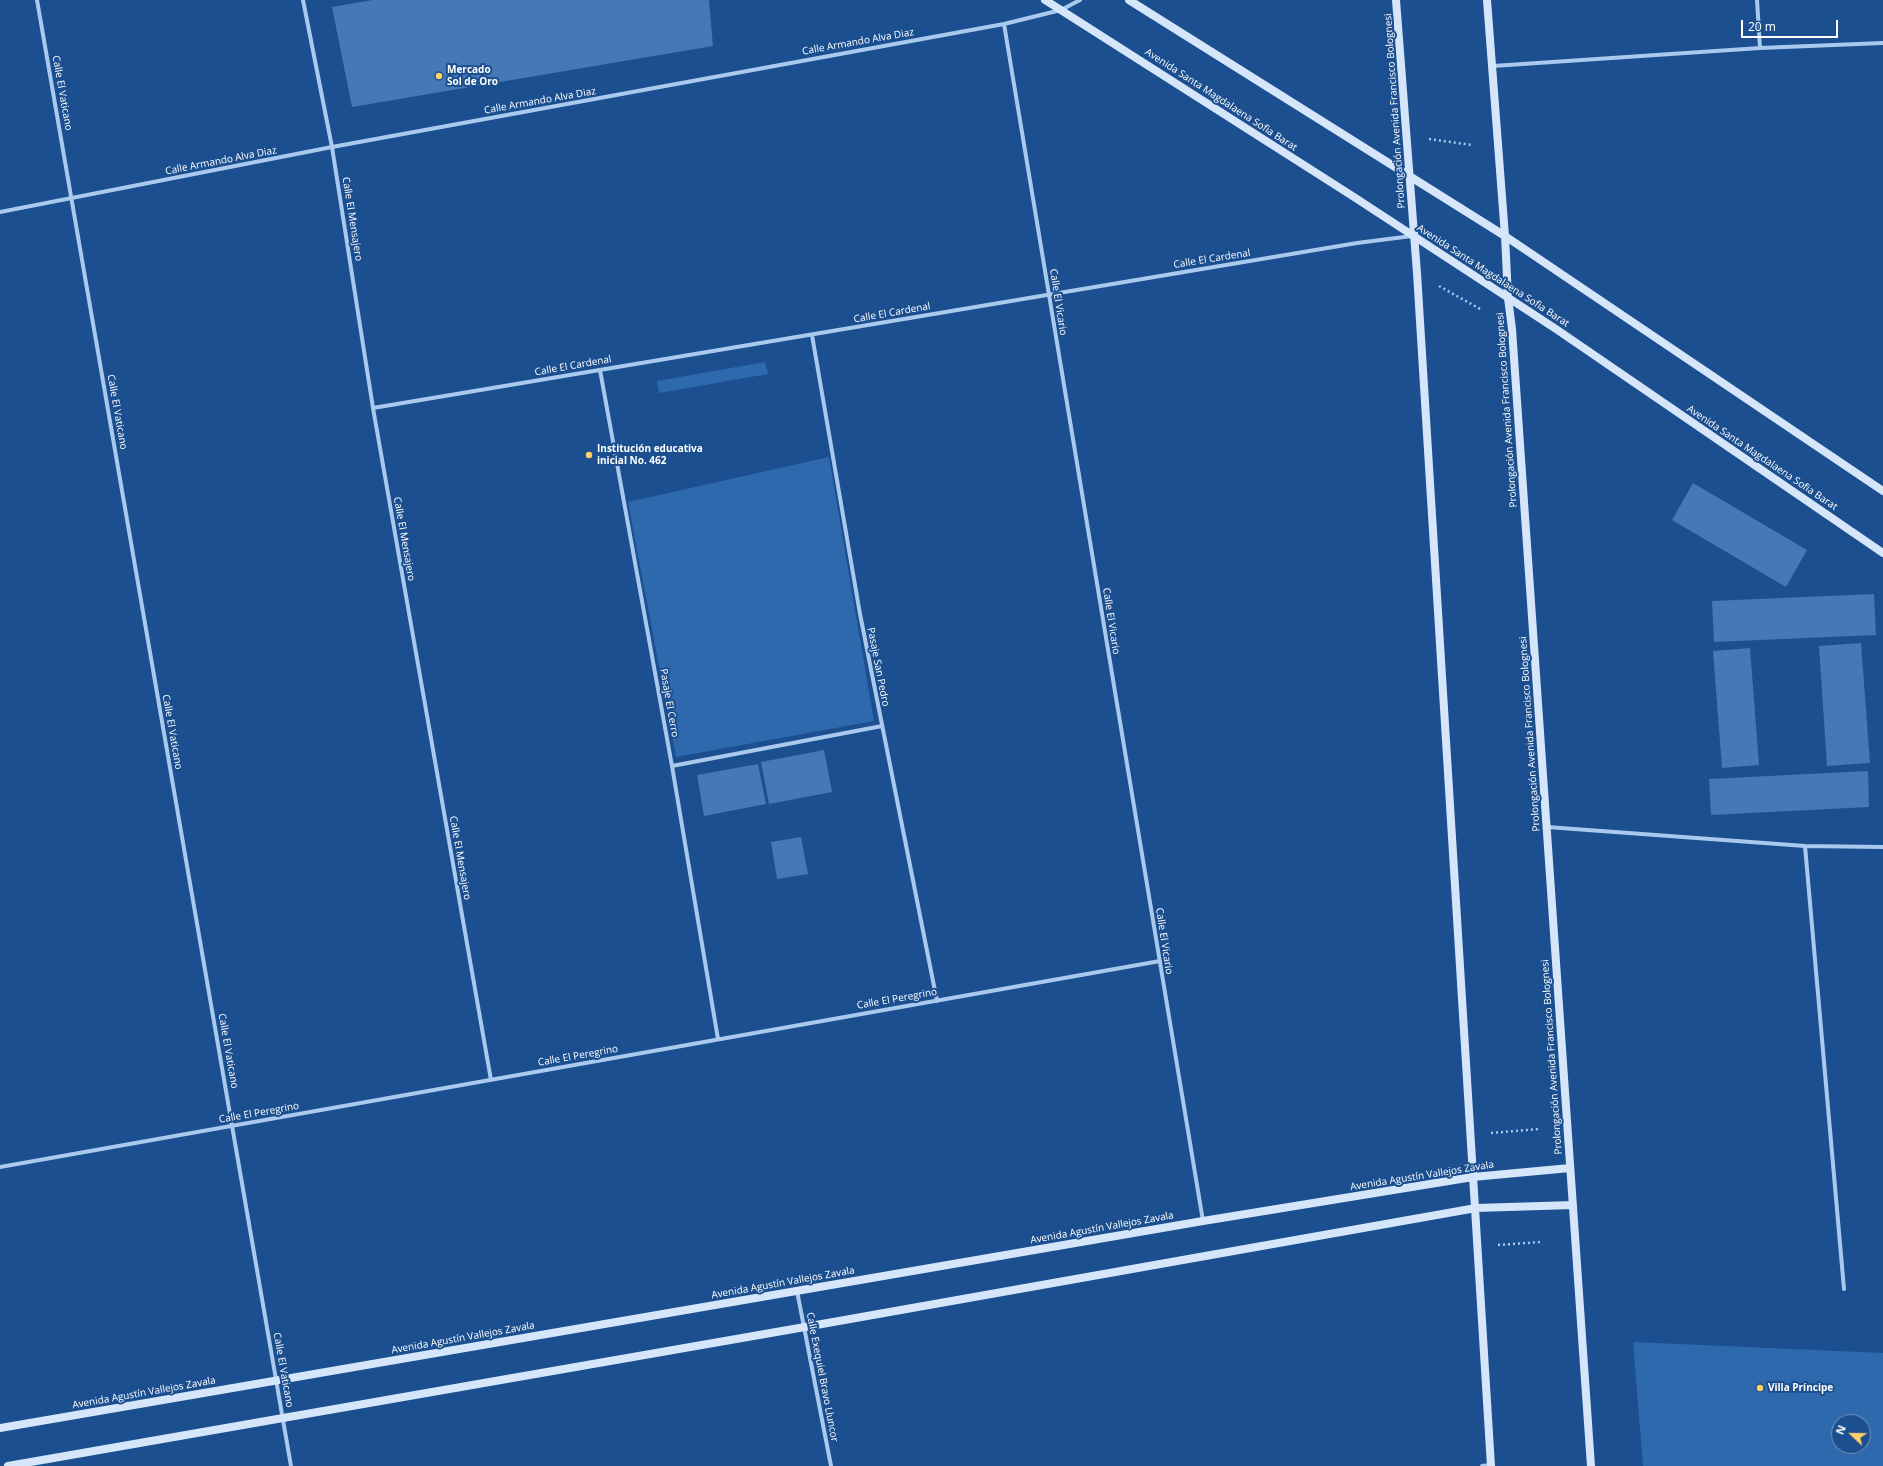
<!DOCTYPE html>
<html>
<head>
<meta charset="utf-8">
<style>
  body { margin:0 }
  #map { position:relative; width:1883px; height:1466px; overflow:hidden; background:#1b4f8f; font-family:"Open Sans",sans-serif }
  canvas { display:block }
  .north { position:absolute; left:1831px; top:1414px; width:40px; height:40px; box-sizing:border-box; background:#1b4f8f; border:1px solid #7695bc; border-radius:50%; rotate:292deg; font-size:11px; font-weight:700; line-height:16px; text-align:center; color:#fff }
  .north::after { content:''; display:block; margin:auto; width:14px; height:18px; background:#ffd166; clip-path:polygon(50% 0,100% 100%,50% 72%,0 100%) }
  .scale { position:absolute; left:1741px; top:20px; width:97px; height:18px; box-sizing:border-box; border:2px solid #fff; border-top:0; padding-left:5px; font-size:12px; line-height:14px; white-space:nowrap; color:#fff; -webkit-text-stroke:3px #1b4f8f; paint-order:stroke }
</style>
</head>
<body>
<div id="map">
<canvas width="1883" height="1466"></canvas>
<div class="north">N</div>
<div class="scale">20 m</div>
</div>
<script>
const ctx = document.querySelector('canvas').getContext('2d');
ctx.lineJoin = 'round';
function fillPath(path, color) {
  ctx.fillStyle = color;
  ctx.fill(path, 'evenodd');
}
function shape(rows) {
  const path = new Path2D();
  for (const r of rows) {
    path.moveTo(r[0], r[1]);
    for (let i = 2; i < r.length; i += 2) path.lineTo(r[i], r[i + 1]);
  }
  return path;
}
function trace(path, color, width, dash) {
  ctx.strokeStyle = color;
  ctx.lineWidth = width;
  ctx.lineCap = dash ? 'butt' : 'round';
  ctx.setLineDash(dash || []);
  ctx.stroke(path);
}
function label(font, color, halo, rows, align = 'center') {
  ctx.font = font + ' "Open Sans",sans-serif';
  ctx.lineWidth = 4;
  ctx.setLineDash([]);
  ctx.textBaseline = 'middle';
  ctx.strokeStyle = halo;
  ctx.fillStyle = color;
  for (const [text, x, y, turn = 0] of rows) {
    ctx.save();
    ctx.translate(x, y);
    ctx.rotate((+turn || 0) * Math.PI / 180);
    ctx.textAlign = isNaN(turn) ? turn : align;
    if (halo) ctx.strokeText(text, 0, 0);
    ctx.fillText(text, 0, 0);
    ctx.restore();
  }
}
fillPath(shape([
  [765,362,768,374,659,393,657,381],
  [829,457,874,721,676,757,628,502],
  [1633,1342,1883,1353,1883,1466,1643,1466],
  [1839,1422,1863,1422,1863,1446,1839,1446]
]), '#2e69ad');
fillPath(shape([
  [372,0,709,0,713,46,352,107,332,7],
  [1693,483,1807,550,1786,587,1672,520],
  [1874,594,1876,635,1714,642,1712,601],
  [1861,643,1870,763,1827,766,1819,646],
  [1750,648,1759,765,1722,768,1713,651],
  [824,750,832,792,769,804,761,762],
  [758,764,766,804,704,816,697,775],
  [1868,771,1869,807,1711,815,1709,779],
  [801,837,808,874,777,879,771,842]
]), '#4478b7');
trace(shape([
  [1429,139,1472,145],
  [1439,286,1482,310],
  [1491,1133,1539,1129],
  [1498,1245,1541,1242]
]), '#a9c9ee', 2.5, [2, 3]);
trace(shape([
  [37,0,291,1466],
  [303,0,332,147,373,408,491,1080],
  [1757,0,1760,48],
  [1004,24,1203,1221],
  [1493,66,1760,48,1883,43],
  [0,212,332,147,1004,24,1061,10,1080,0],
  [812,335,860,614,937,1001],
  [600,370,672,766,718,1039],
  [373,408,1357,243,1412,236],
  [672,766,882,726],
  [1547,827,1805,846,1883,847],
  [1805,846,1844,1289],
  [0,1167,1160,961],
  [797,1291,831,1466],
  [1482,1466,1491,1465]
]), '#a9c9ee', 4);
trace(shape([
  [1045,0,1354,197,1556,329,1883,553],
  [1129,0,1505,236,1883,491],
  [1396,0,1417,273,1491,1466],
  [1487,0,1505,236,1508,298,1512,329,1591,1466],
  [0,1428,1203,1221,1473,1177,1570,1168],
  [8,1466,805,1327,1476,1208,1573,1205]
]), '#d6e6fa', 8);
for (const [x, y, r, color] of [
  [439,76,4,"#ffd166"],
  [589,455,4,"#ffd166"],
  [1760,1388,4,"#ffd166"]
]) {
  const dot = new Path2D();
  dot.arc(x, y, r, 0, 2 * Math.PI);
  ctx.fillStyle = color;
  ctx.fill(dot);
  trace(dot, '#1b4f8f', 1.5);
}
label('10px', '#fff', '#1b4f8f', [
  ["Calle Armando Alva Diaz",858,42,-10],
  ["Calle El Vaticano",62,93,80],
  ["Avenida Santa Magdalaena Sofia Barat",1221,100,33],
  ["Calle Armando Alva Diaz",540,101,-10],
  ["Prolongación Avenida Francisco Bolognesi",1395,111,-94],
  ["Calle Armando Alva Diaz",221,161,-11],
  ["Calle El Mensajero",352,219,81],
  ["Calle El Cardenal",1212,259,-9],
  ["Avenida Santa Magdalaena Sofia Barat",1493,276,33],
  ["Calle El Vicario",1058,302,81],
  ["Calle El Cardenal",892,313,-10],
  ["Calle El Cardenal",573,366,-10],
  ["Prolongación Avenida Francisco Bolognesi",1507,410,-94],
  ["Calle El Vaticano",117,412,80],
  ["Avenida Santa Magdalaena Sofia Barat",1762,458,34],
  ["Calle El Mensajero",404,539,80],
  ["Calle El Vicario",1111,621,81],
  ["Pasaje San Pedro",878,667,79],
  ["Pasaje El Cerro",669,703,80],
  ["Calle El Vaticano",172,732,80],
  ["Prolongación Avenida Francisco Bolognesi",1530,734,-94],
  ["Calle El Mensajero",460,858,80],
  ["Calle El Vicario",1164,941,81],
  ["Calle El Peregrino",897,999,-10],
  ["Calle El Vaticano",228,1051,80],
  ["Calle El Peregrino",578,1056,-10],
  ["Prolongación Avenida Francisco Bolognesi",1552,1057,-94],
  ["Calle El Peregrino",259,1113,-10],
  ["Avenida Agustín Vallejos Zavala",1422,1176,-9],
  ["Avenida Agustín Vallejos Zavala",1102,1228,-10],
  ["Avenida Agustín Vallejos Zavala",783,1283,-10],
  ["Avenida Agustín Vallejos Zavala",463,1338,-10],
  ["Calle El Vaticano",283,1370,80],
  ["Calle Exequiel Bravo Lluncor",822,1377,79],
  ["Avenida Agustín Vallejos Zavala",144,1393,-10]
]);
label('bold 10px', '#fff', '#1b4f8f', [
  ["Mercado",447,70],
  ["Sol de Oro",447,82],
  ["Institución educativa",597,449],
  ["inicial No. 462",597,461],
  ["Villa Príncipe",1768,1388]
], 'left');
</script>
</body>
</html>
